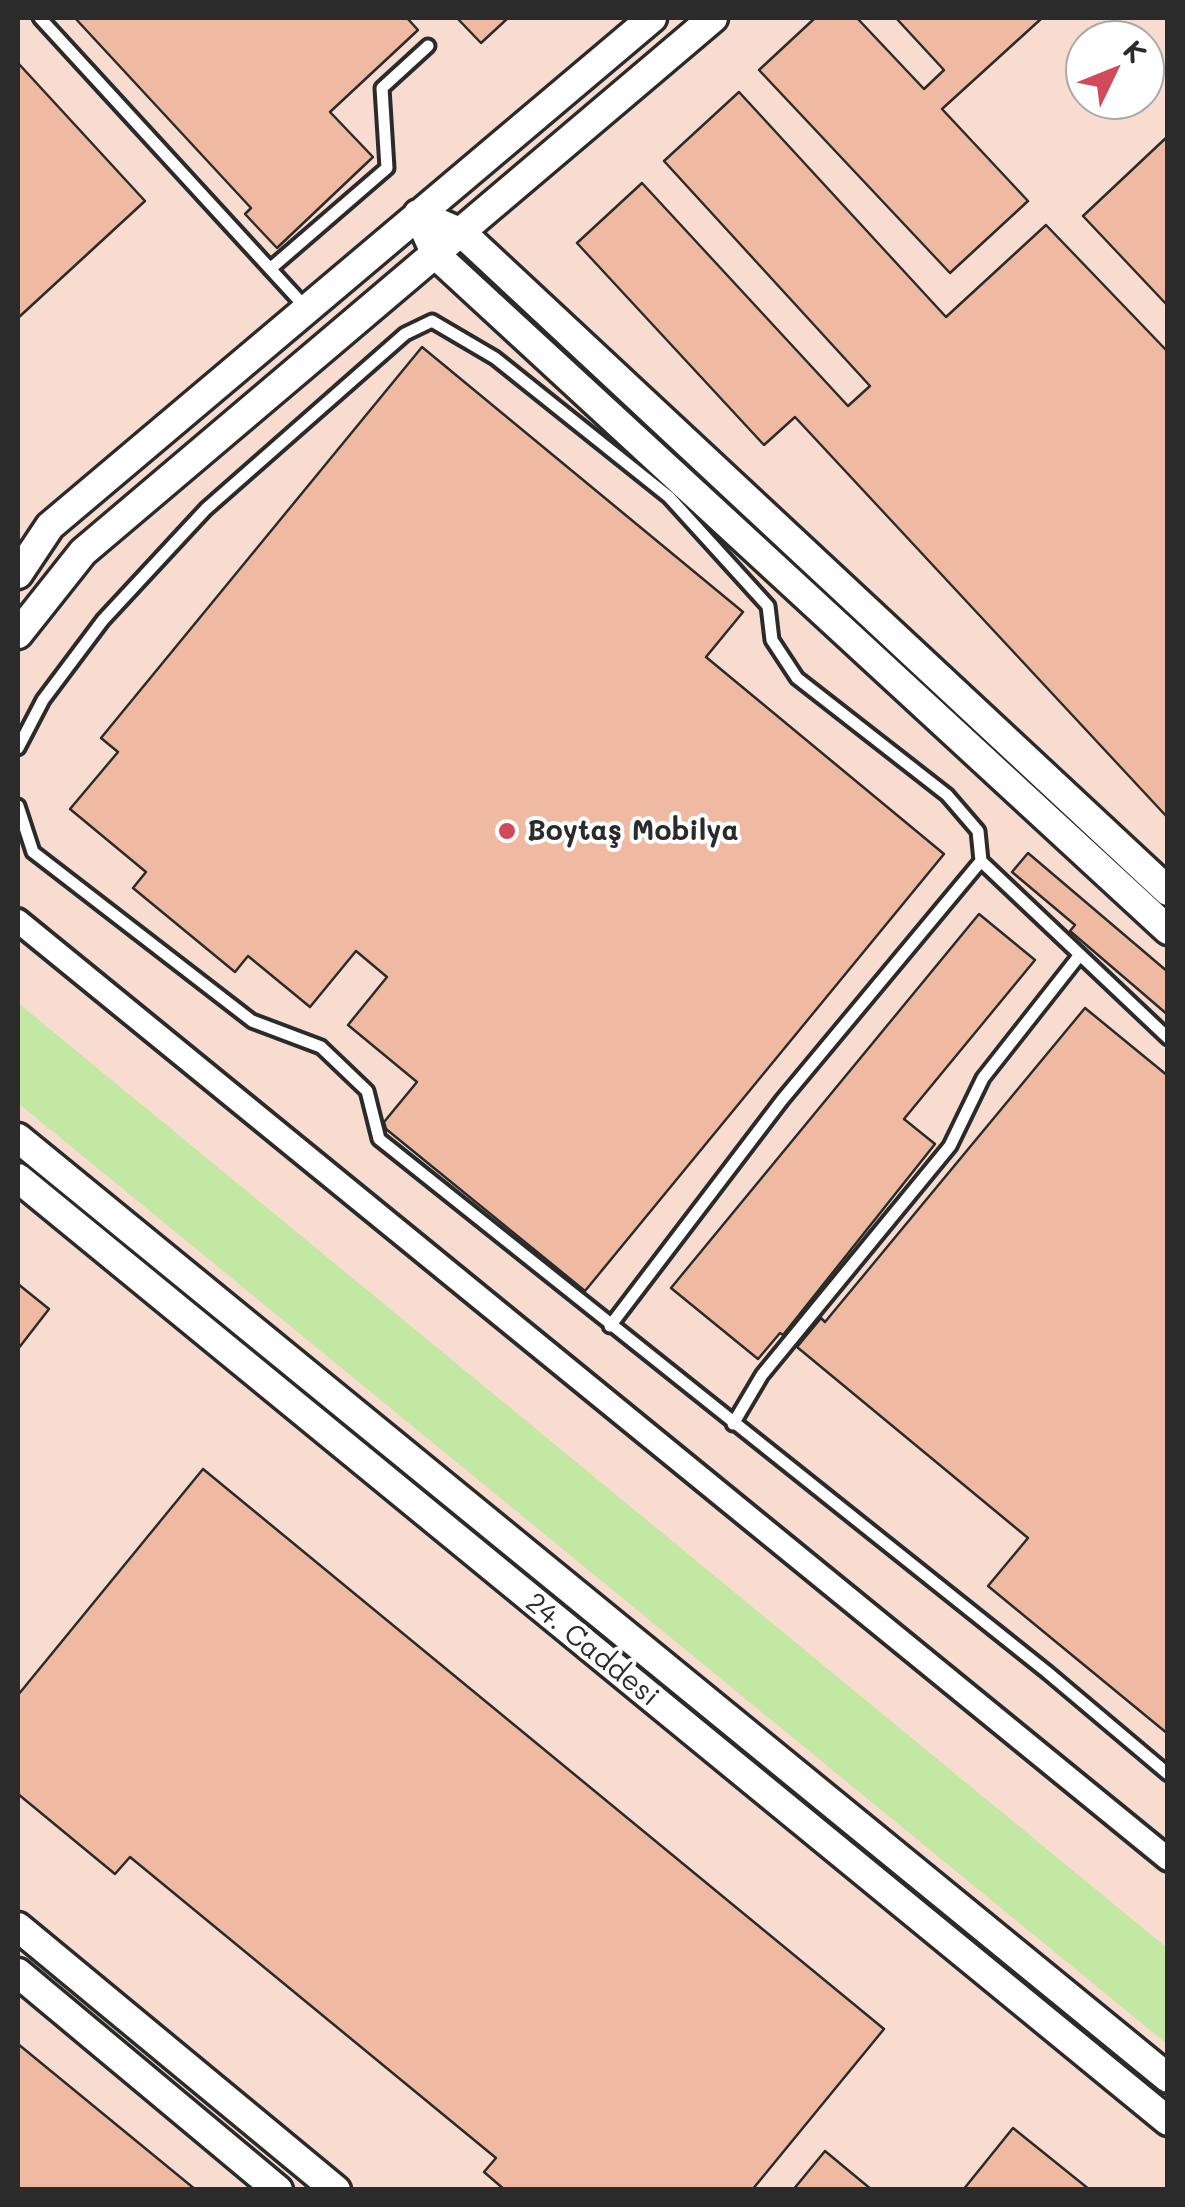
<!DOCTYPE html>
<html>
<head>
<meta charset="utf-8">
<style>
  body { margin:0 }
  #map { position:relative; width:1185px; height:2207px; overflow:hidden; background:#faeae3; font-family:Mali,sans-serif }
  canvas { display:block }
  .frame { position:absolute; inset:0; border:20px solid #2b2b2b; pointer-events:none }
  .north { position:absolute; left:1065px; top:20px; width:100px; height:100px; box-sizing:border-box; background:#fff; border:2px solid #aaa; border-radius:50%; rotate:47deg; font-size:28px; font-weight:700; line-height:40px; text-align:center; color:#2b2b2b }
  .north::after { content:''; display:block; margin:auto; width:35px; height:45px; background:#d1495b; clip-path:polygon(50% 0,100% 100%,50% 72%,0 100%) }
</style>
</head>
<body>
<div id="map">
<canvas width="1185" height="2207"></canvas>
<div class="frame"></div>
<div class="north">K</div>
</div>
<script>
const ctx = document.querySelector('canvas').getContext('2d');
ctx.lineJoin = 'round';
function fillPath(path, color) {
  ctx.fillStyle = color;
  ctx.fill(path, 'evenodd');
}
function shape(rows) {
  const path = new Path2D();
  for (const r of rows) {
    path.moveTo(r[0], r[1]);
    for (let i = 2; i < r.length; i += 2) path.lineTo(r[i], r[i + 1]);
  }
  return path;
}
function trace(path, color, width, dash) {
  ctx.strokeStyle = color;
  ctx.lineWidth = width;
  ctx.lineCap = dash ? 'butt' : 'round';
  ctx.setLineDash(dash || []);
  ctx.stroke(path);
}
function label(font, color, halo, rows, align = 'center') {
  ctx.font = font + ' Mali,sans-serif';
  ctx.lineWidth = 8;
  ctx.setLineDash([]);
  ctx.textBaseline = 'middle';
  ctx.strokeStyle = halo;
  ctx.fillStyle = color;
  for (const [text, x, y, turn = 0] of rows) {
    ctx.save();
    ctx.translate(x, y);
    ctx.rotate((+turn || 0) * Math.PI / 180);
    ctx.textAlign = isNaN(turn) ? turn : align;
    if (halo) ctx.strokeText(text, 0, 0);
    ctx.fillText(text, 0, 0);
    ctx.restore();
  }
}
fillPath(shape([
  [18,18,1167,18,1167,2189,18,2189],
  [1085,40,1145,40,1145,100,1085,100]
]), '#f7dccf');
fillPath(shape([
  [18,1003,1167,1948,1167,2044,18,1103]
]), '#c2e8a3');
const building = shape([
  [75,18,407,18,418,30,330,112,373,157,277,248,245,214,251,208,75,18],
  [457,18,508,18,481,43,457,18],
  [815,18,857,18,924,89,944,70,896,18,1042,18,942,109,1028,201,950,273,759,70,815,18],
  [18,63,145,201,18,318,18,63],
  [739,92,946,317,1046,225,1168,352,1168,818,795,417,764,445,577,243,642,183,848,406,870,386,664,161,739,92],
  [1168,136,1168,306,1083,216,1168,136],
  [422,347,743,612,706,657,944,854,585,1291,386,1129,384,1122,417,1082,348,1025,387,977,356,951,310,1007,248,956,235,972,133,888,146,872,70,809,118,752,101,738,422,347],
  [1028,853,1168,972,1168,1015,1070,931,1075,925,1012,872,1028,853],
  [979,914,1035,960,904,1119,935,1144,783,1335,780,1333,758,1359,671,1288,979,914],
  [1085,1008,1168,1076,1168,1734,988,1586,1028,1538,797,1347,821,1318,825,1322,1085,1008],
  [18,1284,49,1309,18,1349,18,1284],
  [203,1469,884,2029,752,2190,505,2190,484,2172,496,2158,130,1857,115,1874,18,1794,18,1695,203,1469],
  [18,2044,196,2190,18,2190,18,2044],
  [1013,2128,1090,2190,963,2190,1013,2128],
  [825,2151,872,2190,793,2190,825,2151]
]);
fillPath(building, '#efbaa1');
trace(building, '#2b2b2b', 2.5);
const service = shape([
  [40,18,307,309],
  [270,269,387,168,382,88,428,46],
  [18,748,43,700,103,620,206,509,405,334,432,321,495,358,669,497,768,606,772,640,797,678,947,795,978,831,981,861,1168,1038],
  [18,806,33,852,252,1021,321,1047,367,1091,379,1139,1047,1672,1168,1774],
  [610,1326,782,1100,981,861],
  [733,1424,762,1375,950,1146,983,1078,1079,956]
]);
const minor = shape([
  [18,921,1168,1859]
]);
const tertiary = shape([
  [418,214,436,255,1168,930],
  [418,214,462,233,1168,891],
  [18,574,50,526,652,18],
  [18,634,83,552,713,18],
  [18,1138,1168,2078],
  [18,1178,1168,2121],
  [18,1927,336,2190],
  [18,1973,278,2190]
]);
trace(service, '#2b2b2b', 19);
trace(minor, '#2b2b2b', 30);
trace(tertiary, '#2b2b2b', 35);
trace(service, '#fff', 11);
trace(minor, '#fff', 22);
trace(tertiary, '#fff', 28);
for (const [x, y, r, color] of [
  [507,831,10,"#d1495b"]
]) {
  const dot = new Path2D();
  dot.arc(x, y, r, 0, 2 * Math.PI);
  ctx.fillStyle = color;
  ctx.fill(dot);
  trace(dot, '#fff', 4);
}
label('bold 28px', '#2b2b2b', '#fff', [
  ["Boytaş Mobilya",527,831]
], 'left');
label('28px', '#2b2b2b', '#fff', [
  ["24. Caddesi",592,1650,39]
]);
</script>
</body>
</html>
